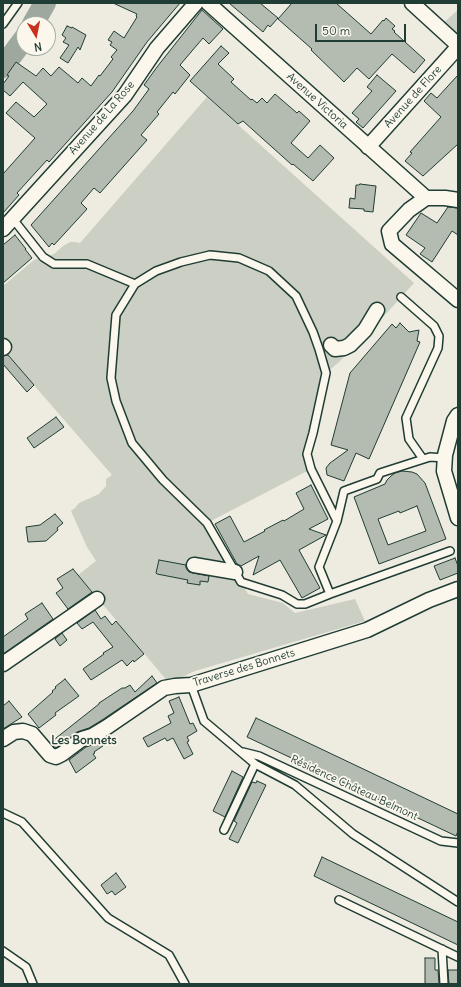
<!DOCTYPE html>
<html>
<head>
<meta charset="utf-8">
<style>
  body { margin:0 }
  #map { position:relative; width:461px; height:987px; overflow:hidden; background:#eeece1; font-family:Delius,sans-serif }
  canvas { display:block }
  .frame { position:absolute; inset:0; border:4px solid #1f3d34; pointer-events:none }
  .north { position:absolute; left:16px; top:16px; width:40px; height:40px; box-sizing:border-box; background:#fbf7ec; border:1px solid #a3ada2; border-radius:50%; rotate:170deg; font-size:11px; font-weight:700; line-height:16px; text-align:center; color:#1f3d34 }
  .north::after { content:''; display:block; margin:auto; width:14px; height:18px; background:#c8321e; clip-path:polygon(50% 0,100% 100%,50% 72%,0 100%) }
  .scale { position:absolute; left:315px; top:24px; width:91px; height:18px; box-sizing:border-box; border:2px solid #1f3d34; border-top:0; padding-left:5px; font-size:12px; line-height:14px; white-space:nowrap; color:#1f3d34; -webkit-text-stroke:3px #fbf7ec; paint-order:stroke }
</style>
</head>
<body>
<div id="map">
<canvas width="461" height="987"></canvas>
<div class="frame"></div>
<div class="north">N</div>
<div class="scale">50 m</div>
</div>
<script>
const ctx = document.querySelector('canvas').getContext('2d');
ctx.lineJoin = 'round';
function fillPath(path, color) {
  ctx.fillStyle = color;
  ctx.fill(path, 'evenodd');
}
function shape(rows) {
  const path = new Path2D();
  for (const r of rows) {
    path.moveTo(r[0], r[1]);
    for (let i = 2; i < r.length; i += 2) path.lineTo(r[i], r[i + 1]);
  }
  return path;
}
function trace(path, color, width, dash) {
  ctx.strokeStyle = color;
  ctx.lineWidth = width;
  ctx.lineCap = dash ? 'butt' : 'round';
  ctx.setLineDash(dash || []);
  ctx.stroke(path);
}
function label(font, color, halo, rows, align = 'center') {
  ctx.font = font + ' Delius,sans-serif';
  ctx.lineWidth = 3.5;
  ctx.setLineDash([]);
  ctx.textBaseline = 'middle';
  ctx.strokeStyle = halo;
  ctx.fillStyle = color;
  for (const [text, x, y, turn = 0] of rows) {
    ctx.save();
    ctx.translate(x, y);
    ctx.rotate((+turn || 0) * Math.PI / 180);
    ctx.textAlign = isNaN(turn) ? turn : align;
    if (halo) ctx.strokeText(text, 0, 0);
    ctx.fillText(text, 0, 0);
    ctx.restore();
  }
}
fillPath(shape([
  [458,10,458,38,443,23],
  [207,97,414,283,384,316,339,362,326,373,307,454,311,469,207,523,248,594,283,603,295,613,355,599,365,621,195,671,169,683,78,575,96,561,87,547,71,511,75,508,79,503,99,494,106,486,106,479,112,475,6,353,3,341,3,286,34,260,54,254,63,246,70,242,75,242,80,243]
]), '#cbcfc4');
trace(shape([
  [33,24,45,3],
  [3,67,24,39]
]), '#9fa89f', 22);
const building = shape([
  [113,3,180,3,147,42,112,92,49,162,47,160,17,193,19,195,3,213,3,174,35,138,6,113,16,102,34,117,47,104,23,82,10,96,3,90,3,84,9,76,7,75,16,62,36,76,43,68,51,76,59,67,78,83,82,78,91,86,99,75,100,76,113,59,111,57,117,50,110,45,112,42,108,40,114,31,124,38,137,17,136,16,137,14,113,3],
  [229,3,260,3,278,18,270,27,268,25,263,32,229,3],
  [292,3,336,3,371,34,383,20,384,21,386,18,395,26,392,29,395,31,394,32,425,60,414,73,392,54,369,79,357,68,344,82,311,50,312,49,278,19,292,3],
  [202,10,223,29,209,44,203,38,180,65,190,75,175,94,173,92,157,112,159,114,141,135,147,140,100,193,94,188,81,203,87,209,54,245,52,243,49,247,31,225,133,111,149,89,144,85,157,67,202,10],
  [67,26,72,28,72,27,86,35,80,50,78,47,68,63,60,58,69,45,63,42,66,38,62,35,67,26],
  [221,46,229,53,218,64,234,79,231,82,232,83,251,100,252,99,257,103,262,98,267,103,275,94,297,113,299,111,310,121,291,143,308,158,320,145,334,158,313,181,293,164,292,165,243,121,238,124,190,81,221,46],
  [377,75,396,91,363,128,356,122,359,119,352,113,372,91,367,87,377,75],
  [458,75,458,144,423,176,405,161,412,153,410,152,441,117,424,101,431,93,437,98,458,75],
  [360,184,376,186,373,212,364,211,364,209,349,208,350,198,355,199,356,185,359,185,360,184],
  [448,207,458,208,458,235,452,231,432,262,420,254,425,248,406,235,421,213,437,223,448,207],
  [15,235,26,249,25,249,32,258,3,283,3,245,15,235],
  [400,323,409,332,419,330,417,341,420,342,369,459,356,453,344,481,327,475,326,468,330,463,348,450,331,445,350,373,392,324,396,328,400,323],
  [8,355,34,385,27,392,3,364,3,356,8,355],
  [56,417,64,427,34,448,27,438,56,417],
  [402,471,412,472,417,474,425,483,446,539,379,564,354,497,385,484,387,480,391,476,395,473,402,471],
  [417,506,426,531,388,545,378,519,399,511,400,513,417,506],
  [311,485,328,519,309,529,326,535,299,550,320,588,302,598,280,560,253,575,259,556,241,566,237,564,215,524,230,516,244,542,265,531,264,530,283,520,284,521,304,509,296,493,311,485],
  [55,514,63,523,57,528,58,530,46,541,28,542,26,527,40,525,55,514],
  [455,558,458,566,458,573,440,580,434,566,455,558],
  [159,560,186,565,186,568,189,572,193,573,209,576,208,582,200,581,200,585,187,583,188,580,157,574,156,573,159,560],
  [73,569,92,592,68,609,56,593,63,588,57,579,73,569],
  [42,603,53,619,3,654,3,637,28,619,25,614,42,603],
  [95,610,101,619,105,616,112,625,116,621,144,654,134,662,133,660,127,666,122,660,91,680,83,669,104,654,103,653,113,647,93,622,82,629,77,623,95,610],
  [62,633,67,640,60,646,55,639,62,633],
  [152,676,157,683,102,720,89,728,77,732,58,747,55,748,54,747,51,742,99,704,99,703,122,688,125,688,130,685,135,692,152,676],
  [65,679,79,696,55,713,56,715,39,728,28,714,53,692,52,691,56,688,55,687,65,679],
  [179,697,190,724,193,723,197,731,187,737,189,741,187,742,193,754,184,759,173,738,167,741,165,738,148,747,143,738,171,723,168,716,174,713,169,701,179,697],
  [9,701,22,717,3,729,3,706,9,701],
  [256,718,458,814,458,831,456,836,247,737,256,718],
  [100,741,103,746,94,752,95,753,93,754,96,758,76,773,69,760,86,747,95,744,100,741],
  [232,771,243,777,225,817,213,811,232,771],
  [257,781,266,785,238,843,229,839,237,823,234,821,252,782,256,783,257,781],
  [322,857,458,922,458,945,314,876,322,857],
  [116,873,126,887,115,895,112,891,107,894,101,885,116,873],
  [425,958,435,958,435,970,438,970,439,984,425,984,425,958],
  [448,970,458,970,458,984,449,984,448,970]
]);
fillPath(building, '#b4bbb0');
trace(building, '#1f3d34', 1);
const lane = shape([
  [3,24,18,3],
  [13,219,43,257,54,264,87,264,135,284],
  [210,255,239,258,269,271,296,296,313,332,319,349,326,373,313,433,307,454,311,469,337,521,319,567,330,594,305,604,297,604,282,595,241,582,207,523,163,480,132,443,116,401,111,378,116,315,135,284,156,271,181,262,210,255],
  [401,297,434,326,439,336,438,348,406,418,409,439,423,459],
  [337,521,344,491,377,479,380,473,430,457,445,458],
  [330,594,450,551],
  [191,685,204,721,255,764,295,785,353,834,458,902],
  [243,752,259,756,441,841,458,843],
  [3,813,22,822,108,918,169,955,185,984],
  [224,830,255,764],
  [339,900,458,957],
  [442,949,444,984],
  [3,951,26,967,33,984]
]);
const street = shape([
  [208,3,426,198],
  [412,3,458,45],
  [368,147,458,47],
  [3,229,125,95,157,48,196,3],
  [458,300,392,244,389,231,409,210,426,198,445,198,458,200],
  [331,345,335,349,344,348,350,345,365,330,377,310],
  [3,346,4,347,3,348],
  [458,415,454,421,445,455,444,471,458,518],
  [194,565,235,572],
  [3,664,97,599],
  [3,739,14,732,23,731,32,734,50,755,56,757,62,754,82,739,92,736,107,727,164,688,175,686,191,685,367,630,429,600,458,589]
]);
trace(lane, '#1f3d34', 10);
trace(street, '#1f3d34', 17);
trace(lane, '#fbf7ec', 7);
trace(street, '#fbf7ec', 14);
label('11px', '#1f3d34', '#fbf7ec', [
  ["Avenue de Flore",413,97,-48],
  ["Avenue Victoria",317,101,42],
  ["Avenue de La Rose",102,118,-49],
  ["Traverse des Bonnets",244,668,-17],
  ["Résidence Château Belmont",354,788,25]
]);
label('bold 12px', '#1f3d34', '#fbf7ec', [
  ["Les Bonnets",84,741]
]);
</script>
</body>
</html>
